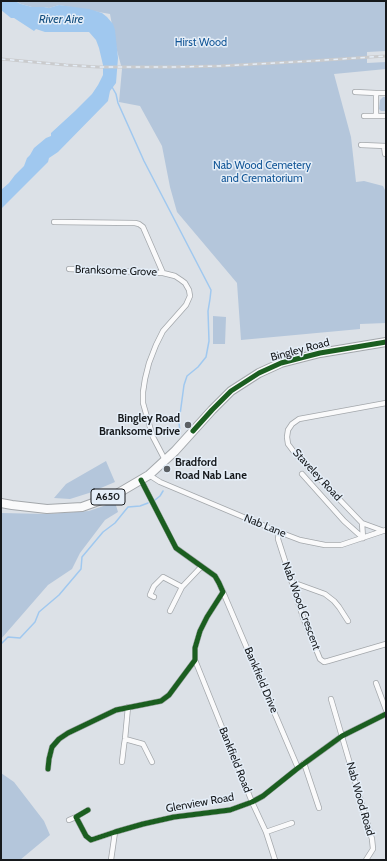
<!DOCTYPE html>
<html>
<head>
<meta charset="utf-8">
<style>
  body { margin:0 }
  #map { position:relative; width:387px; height:861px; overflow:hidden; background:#dce1e7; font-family:Cabin,sans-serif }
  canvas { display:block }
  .frame { position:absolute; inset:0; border:2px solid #16191c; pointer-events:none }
</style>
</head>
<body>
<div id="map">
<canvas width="387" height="861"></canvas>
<div class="frame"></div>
</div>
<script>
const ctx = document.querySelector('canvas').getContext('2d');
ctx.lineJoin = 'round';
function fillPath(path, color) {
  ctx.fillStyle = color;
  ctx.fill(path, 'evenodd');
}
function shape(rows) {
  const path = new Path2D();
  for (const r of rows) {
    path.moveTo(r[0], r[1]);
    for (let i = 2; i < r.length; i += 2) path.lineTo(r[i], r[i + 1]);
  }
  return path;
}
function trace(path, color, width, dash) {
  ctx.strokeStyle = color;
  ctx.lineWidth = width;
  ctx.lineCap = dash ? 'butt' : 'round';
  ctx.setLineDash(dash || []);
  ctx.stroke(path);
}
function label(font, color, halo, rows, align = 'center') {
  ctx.font = font + ' Cabin,sans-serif';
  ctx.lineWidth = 3;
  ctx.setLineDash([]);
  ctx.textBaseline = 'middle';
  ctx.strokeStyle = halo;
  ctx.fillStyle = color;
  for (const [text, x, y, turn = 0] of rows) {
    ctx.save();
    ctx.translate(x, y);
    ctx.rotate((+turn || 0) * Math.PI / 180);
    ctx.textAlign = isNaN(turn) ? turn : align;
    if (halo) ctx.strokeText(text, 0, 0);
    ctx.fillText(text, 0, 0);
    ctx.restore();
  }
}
fillPath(shape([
  [16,1,386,1,386,51,367,52,367,63,386,62,386,69,334,74,351,137,356,182,364,181,383,186,386,192,386,323,360,324,360,329,241,340,237,283,177,212,170,187,162,146,140,106,119,102,122,69,116,47,110,14,59,5,49,8,44,7,32,7,21,4],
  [383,97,386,97,386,111,381,111,379,109,380,100],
  [213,316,226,317,225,344,213,344],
  [106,461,115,482,89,493,70,499,54,498,66,484],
  [115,502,118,512,105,520,80,553,72,569,48,585,1,639,1,513,48,514,89,511],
  [1,773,14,782,44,821,50,835,20,860,1,860]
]), '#b4c6db');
fillPath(shape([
  [1,1,15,1,21,4,32,7,44,7,49,8,59,5,89,9,102,13,107,17,113,24,115,30,118,58,116,83,110,91,108,101,58,152,49,158,48,162,1,209,1,190,9,183,15,175,24,166,27,158,30,155,34,148,46,138,51,136,51,133,75,111,92,94,98,85,103,75,103,65,99,48,96,40,89,32,45,32,36,29,34,31,14,18,11,18,1,10]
]), '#a0c8ef');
trace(shape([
  [112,87,116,94,118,103,144,161,211,290,210,299,208,311,209,341,206,357,198,367,187,376,184,385,179,422,180,433],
  [182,463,182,460],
  [155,500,160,496,163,491],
  [1,644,8,637,20,638,35,622,39,612,59,595,81,569,82,557,103,532,115,523,128,507,140,506,148,503]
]), '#a0c8ef', 1.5);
const street = shape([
  [355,92,376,93,376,116,386,116],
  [376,93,386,93],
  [364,116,376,116],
  [361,145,386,146],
  [384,146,385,154],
  [54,222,135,223,139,224,143,227,163,273,175,276,181,280,185,283,189,290,190,296,186,305,163,331,156,345,149,363,145,379,143,392,143,403,147,417,153,437,165,460],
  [69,269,163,273],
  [302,474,344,521,363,538],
  [149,475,160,482,279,532,300,540,325,545,341,545,386,530],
  [362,523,384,531],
  [279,532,278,539,303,617,320,659,324,662,328,661,386,644],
  [363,538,362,523,294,452,288,444,287,437,288,430,292,424,299,419,386,403],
  [292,582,325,594,334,601,339,607,348,621],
  [223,592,298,768],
  [154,597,150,595,154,586,163,577,182,587],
  [170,611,182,587,201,567],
  [195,660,252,802,266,832,275,860],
  [376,683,386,710],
  [331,699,372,839,373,849,366,860],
  [125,739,143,744,152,762],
  [122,762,124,745,125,739,128,707],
  [304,763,319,808],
  [48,769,49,759,52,747,59,739,68,733,116,710,161,701,169,695,195,660,195,648,200,631,207,617,223,592,219,583,215,576,176,548,141,480],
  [88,810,76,817,86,836,91,840,115,832,143,824,174,817,230,810,252,802,263,796,298,768,342,736,386,714],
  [69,820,76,817],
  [266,832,292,823],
  [111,860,115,832]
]);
const highway = shape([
  [1,503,12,505,47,509,82,507,115,495,149,475,175,451,212,410,231,391,259,373,281,363,320,353,386,342]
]);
trace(street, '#a3a7ab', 6);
trace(highway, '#a3a7ab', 10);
trace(street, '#fafafb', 4.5);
trace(highway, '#fafafb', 8);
const rail = shape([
  [1,59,66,65,98,67,173,67,220,66,311,61,386,56]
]);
trace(rail, '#cacbcd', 3);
trace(rail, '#e5eef8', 1.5, [4.5]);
trace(shape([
  [193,431,212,410,231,391,259,373,281,363,320,353,386,342],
  [48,769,49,759,52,747,59,739,68,733,116,710,161,701,169,695,195,660,195,648,200,631,207,617,223,592,219,583,215,576,176,548,141,480],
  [88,810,76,817,86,836,91,840,115,832,143,824,174,817,230,810,252,802,263,796,298,768,342,736,386,714]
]), '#1b5e20', 5);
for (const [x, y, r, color] of [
  [188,425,4,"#5b5f63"],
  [167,469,4,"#5b5f63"]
]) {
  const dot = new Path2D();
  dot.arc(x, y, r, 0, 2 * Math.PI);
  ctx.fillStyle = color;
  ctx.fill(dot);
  trace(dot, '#e5eef8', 1.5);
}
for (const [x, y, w] of [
  [108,497,34]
]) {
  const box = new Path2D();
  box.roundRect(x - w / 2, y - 8, w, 16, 3);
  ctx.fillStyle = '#e5eef8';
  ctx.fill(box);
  trace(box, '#16191c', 1);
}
label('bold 10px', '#16191c', null, [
  ["A650",108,497]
]);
label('11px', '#115596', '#e5eef8', [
  ["Hirst Wood",201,43],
  ["Nab Wood Cemetery",262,166],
  ["and Crematorium",262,179]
]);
label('11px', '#16191c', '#e5eef8', [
  ["Branksome Grove",116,271,2],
  ["Bingley Road",300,350,-15],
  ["Staveley Road",317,475,47],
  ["Nab Lane",265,526,22],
  ["Nab Wood Crescent",301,606,70],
  ["Bankfield Drive",261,680,67],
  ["Bankfield Road",235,760,68],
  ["Nab Wood Road",360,799,74],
  ["Glenview Road",200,803,-10]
]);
label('bold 11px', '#16191c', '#e5eef8', [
  ["Bingley Road",180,419],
  ["Branksome Drive",180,432],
  ["Bradford",175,463,"left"],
  ["Road Nab Lane",175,476,"left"]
], 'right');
label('italic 12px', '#155080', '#e5eef8', [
  ["River Aire",61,19]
]);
</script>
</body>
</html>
